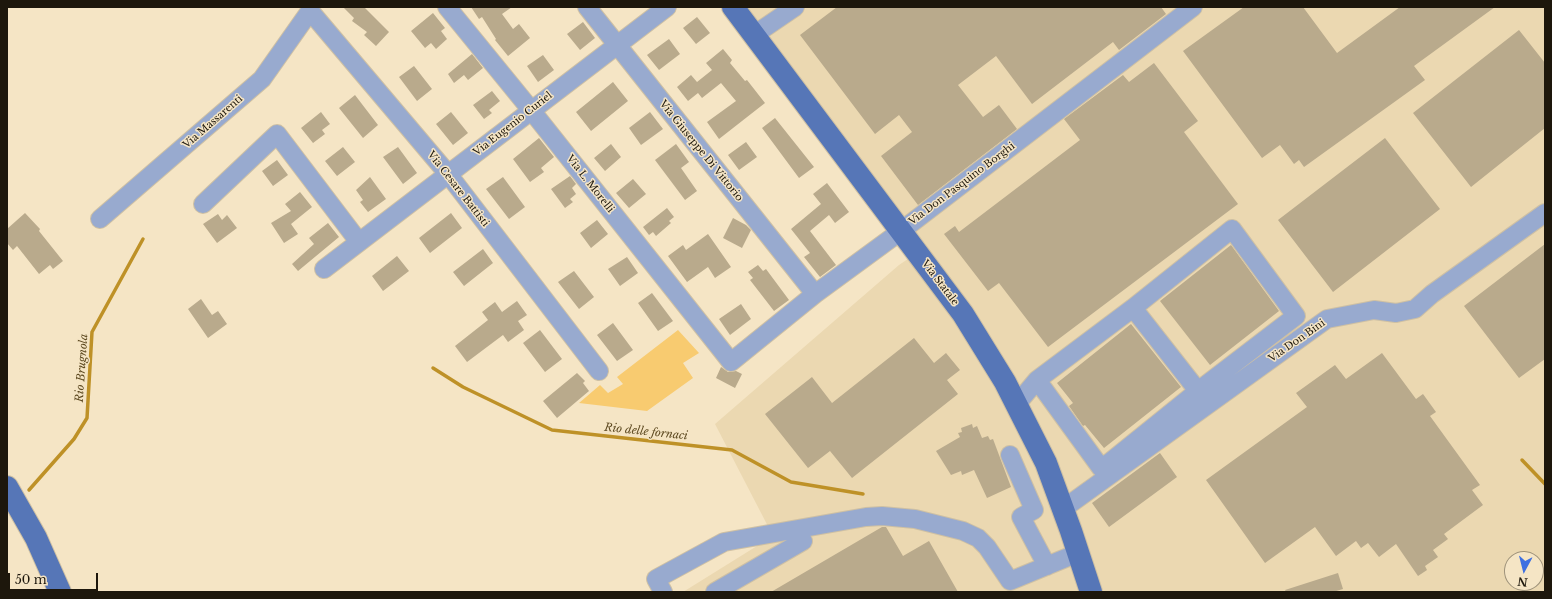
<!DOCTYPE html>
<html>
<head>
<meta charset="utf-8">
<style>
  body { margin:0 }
  #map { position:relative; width:1552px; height:599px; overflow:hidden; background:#f5e5c5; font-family:"Libre Baskerville",serif }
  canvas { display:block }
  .frame { position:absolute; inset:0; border:8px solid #1d170c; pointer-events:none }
  .north { position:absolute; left:1504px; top:551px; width:40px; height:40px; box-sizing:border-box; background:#f5e5c5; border:1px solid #9f937b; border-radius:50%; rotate:187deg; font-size:11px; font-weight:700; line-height:16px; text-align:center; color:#1d170c }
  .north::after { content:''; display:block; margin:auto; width:14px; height:18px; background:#3e70e1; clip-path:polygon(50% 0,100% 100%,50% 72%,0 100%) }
  .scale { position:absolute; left:8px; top:573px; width:90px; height:18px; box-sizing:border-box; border:2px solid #1d170c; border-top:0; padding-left:5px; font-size:12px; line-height:14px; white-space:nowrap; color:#1d170c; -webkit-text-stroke:3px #f5e5c5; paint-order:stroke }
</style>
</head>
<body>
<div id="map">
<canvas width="1552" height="599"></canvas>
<div class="frame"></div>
<div class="north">N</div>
<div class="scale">50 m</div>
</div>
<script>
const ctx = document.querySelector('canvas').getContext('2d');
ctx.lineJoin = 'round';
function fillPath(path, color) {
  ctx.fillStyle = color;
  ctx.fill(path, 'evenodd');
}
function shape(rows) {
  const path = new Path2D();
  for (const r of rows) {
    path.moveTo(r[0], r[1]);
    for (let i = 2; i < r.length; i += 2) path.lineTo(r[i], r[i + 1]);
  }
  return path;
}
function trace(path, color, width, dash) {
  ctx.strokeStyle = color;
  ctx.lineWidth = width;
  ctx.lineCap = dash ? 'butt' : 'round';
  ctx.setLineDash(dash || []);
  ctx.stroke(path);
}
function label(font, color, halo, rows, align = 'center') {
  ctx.font = font + ' "Libre Baskerville",serif';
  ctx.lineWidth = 3;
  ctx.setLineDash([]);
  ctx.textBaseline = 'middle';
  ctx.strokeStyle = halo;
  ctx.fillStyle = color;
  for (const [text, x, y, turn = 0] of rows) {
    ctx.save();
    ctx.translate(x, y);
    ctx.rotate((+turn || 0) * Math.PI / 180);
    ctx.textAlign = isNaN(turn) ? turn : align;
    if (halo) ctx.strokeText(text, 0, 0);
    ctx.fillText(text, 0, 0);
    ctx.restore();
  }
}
fillPath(shape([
  [737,7,1545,7,1545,592,683,592,773,536,715,424,899,265,927,246],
  [1512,559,1536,559,1536,583,1512,583]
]), '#ebd8b1');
fillPath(shape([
  [678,330,699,353,683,363,693,378,647,411,579,403,600,385,608,393,623,384,617,377]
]), '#f8cb70');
trace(shape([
  [433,368,463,387,552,430,732,450,791,482,863,494],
  [1522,460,1545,484],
  [29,490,74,439,87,418,92,332,143,239]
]), '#be9127', 3.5);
fillPath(shape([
  [343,7,364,7,389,32,376,46,364,35,367,32,352,21,354,18],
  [471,7,512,7,502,14,513,29,519,24,530,38,508,56,495,40,496,39,482,17,479,19],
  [837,7,1161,7,1166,14,1119,50,1113,42,1032,104,996,56,958,85,983,117,999,105,1017,129,918,205,881,156,912,132,899,115,875,134,800,35],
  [1244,7,1303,7,1337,53,1400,7,1495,7,1414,66,1425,80,1304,167,1299,160,1294,164,1280,145,1262,158,1183,51],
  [433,13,445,28,441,31,447,39,436,49,431,43,425,48,411,31],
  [697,17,710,33,696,44,683,28],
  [583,22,595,38,580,50,567,34],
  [1519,30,1545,63,1545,128,1471,187,1413,113],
  [669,39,680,54,659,70,647,55],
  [723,49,732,60,730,63,745,81,747,80,765,103,719,139,707,122,736,101,721,83,702,98,698,93,688,101,677,87,691,75,697,82,712,70,706,63],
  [472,54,483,68,468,80,464,75,454,83,448,74],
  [543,55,554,70,538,82,527,66],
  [1154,63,1198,121,1184,132,1238,204,1048,347,999,283,988,291,944,234,955,226,959,232,1080,140,1064,119,1123,75,1129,82],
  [414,66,432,89,417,101,399,77],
  [613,82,628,101,591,131,576,112],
  [492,91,500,101,489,110,492,113,484,119,473,105],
  [355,95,378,125,363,138,339,108],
  [321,112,330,124,322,130,325,134,313,143,301,128],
  [451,112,468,133,453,145,436,124],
  [650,112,663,129,641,145,629,128],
  [775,118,814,167,799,178,762,128],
  [539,138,554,157,541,168,544,172,530,182,513,159],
  [1385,138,1440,209,1333,292,1278,220],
  [746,142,757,157,739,170,728,155],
  [611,144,621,157,605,171,594,158],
  [676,144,689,162,681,168,697,191,685,200,655,160],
  [343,147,355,162,337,176,325,161],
  [398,147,417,173,403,184,383,157],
  [277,160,288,175,273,186,262,171],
  [570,176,576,184,572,188,576,194,570,199,573,202,565,208,551,189],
  [370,177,386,199,368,212,360,202,363,200,356,190],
  [503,177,525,207,509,219,486,189],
  [633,179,646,194,629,208,616,193],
  [827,183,849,212,835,223,829,215,810,231,836,265,820,277,804,257,810,253,791,229,821,204,813,194],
  [300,192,312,207,291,224,298,234,284,243,271,223,291,211,285,204],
  [667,208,674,217,669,221,671,223,656,236,653,232,649,235,643,227],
  [25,213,40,229,39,231,63,261,53,269,50,265,39,274,17,246,13,250,7,243,7,229],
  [451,213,462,228,430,253,419,238],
  [218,214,222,220,227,215,237,228,217,243,203,224],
  [733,218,746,225,751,230,742,248,723,238],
  [597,220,608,234,591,248,580,233],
  [328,223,339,237,298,271,292,264,314,244,309,238],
  [708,234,731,267,715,278,708,267,687,282,668,256,683,245,686,250],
  [1545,244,1545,359,1519,378,1464,306],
  [1231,245,1279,311,1210,365,1160,301],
  [483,249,493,263,464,286,453,272],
  [397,256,409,271,383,291,372,276],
  [627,257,638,273,620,286,608,269],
  [758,265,763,271,766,269,789,300,774,311,750,280,753,278,748,272],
  [574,271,594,297,579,309,558,282],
  [652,293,673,321,658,331,638,303],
  [201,299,212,315,218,311,227,324,208,338,188,309],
  [517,301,527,315,518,321,524,330,508,342,503,335,467,362,455,346,488,320,482,312,495,302,502,312],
  [741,304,751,319,730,335,719,319],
  [613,323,633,350,617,361,597,335],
  [1131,324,1181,387,1104,448,1085,425,1083,426,1069,406,1073,403,1057,383],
  [540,330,562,359,545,372,523,343],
  [914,338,934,363,946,353,960,370,947,380,958,394,852,478,830,451,808,468,765,414,812,377,832,403],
  [1382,353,1416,399,1423,394,1436,412,1430,416,1480,485,1472,490,1483,505,1444,534,1448,539,1433,550,1438,557,1425,566,1427,570,1418,576,1396,544,1379,557,1368,543,1361,548,1356,541,1336,556,1315,527,1265,563,1206,480,1307,407,1296,393,1335,365,1346,379],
  [721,367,728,372,736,371,742,374,735,388,716,378],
  [577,373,585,381,583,383,589,391,557,418,543,401],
  [972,424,973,428,977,426,982,438,988,436,990,440,993,439,1011,487,987,498,974,470,962,475,961,471,951,475,936,451,960,437,958,433,962,432,961,428],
  [1160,453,1177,477,1109,527,1092,503],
  [882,527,886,527,903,556,929,541,958,592,771,592],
  [1338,573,1343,589,1333,592,1286,592,1285,590]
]), '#b9aa8c');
const minor = shape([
  [447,7,531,110,731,362,815,294,901,231,1193,7],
  [587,7,815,294],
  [754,35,795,7],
  [203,204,277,134,359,242],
  [100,219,262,79,310,11,448,174,599,371],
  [324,269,667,7],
  [1133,308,1198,391],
  [1037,380,1101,468,1110,462],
  [1016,405,1037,380,1133,308,1232,229,1296,316,1198,391,1110,462,1115,471],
  [1010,455,1034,510,1021,517,1047,566],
  [1063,509,1327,319,1374,310,1396,313,1415,309,1432,294,1545,213],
  [663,592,656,579,724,542,866,517,882,516,915,519,963,531,978,538,987,547,1010,581,1078,553],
  [715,592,803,541,797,530]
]);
const major = shape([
  [733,7,963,314,1005,382,1046,463,1071,531,1091,592],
  [7,487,36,538,60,592]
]);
trace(minor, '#cec0a4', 20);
trace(major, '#cec0a4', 24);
trace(minor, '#98aacf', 18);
trace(major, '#5676b7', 22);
label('10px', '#1d170c', '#f5e5c5', [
  ["Via Massarenti",213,122,-41],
  ["Via Eugenio Curiel",513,124,-38],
  ["Via Giuseppe Di Vittorio",701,151,51],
  ["Via L. Morelli",590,184,52],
  ["Via Don Pasquino Borghi",962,184,-37],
  ["Via Cesare Battisti",458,189,52],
  ["Via Statale",940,283,53],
  ["Via Don Bini",1297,341,-35]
]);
label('italic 11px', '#5d4920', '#f5e5c5', [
  ["Rio Brugnola",82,368,-86],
  ["Rio delle fornaci",646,432,6]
]);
</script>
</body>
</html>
